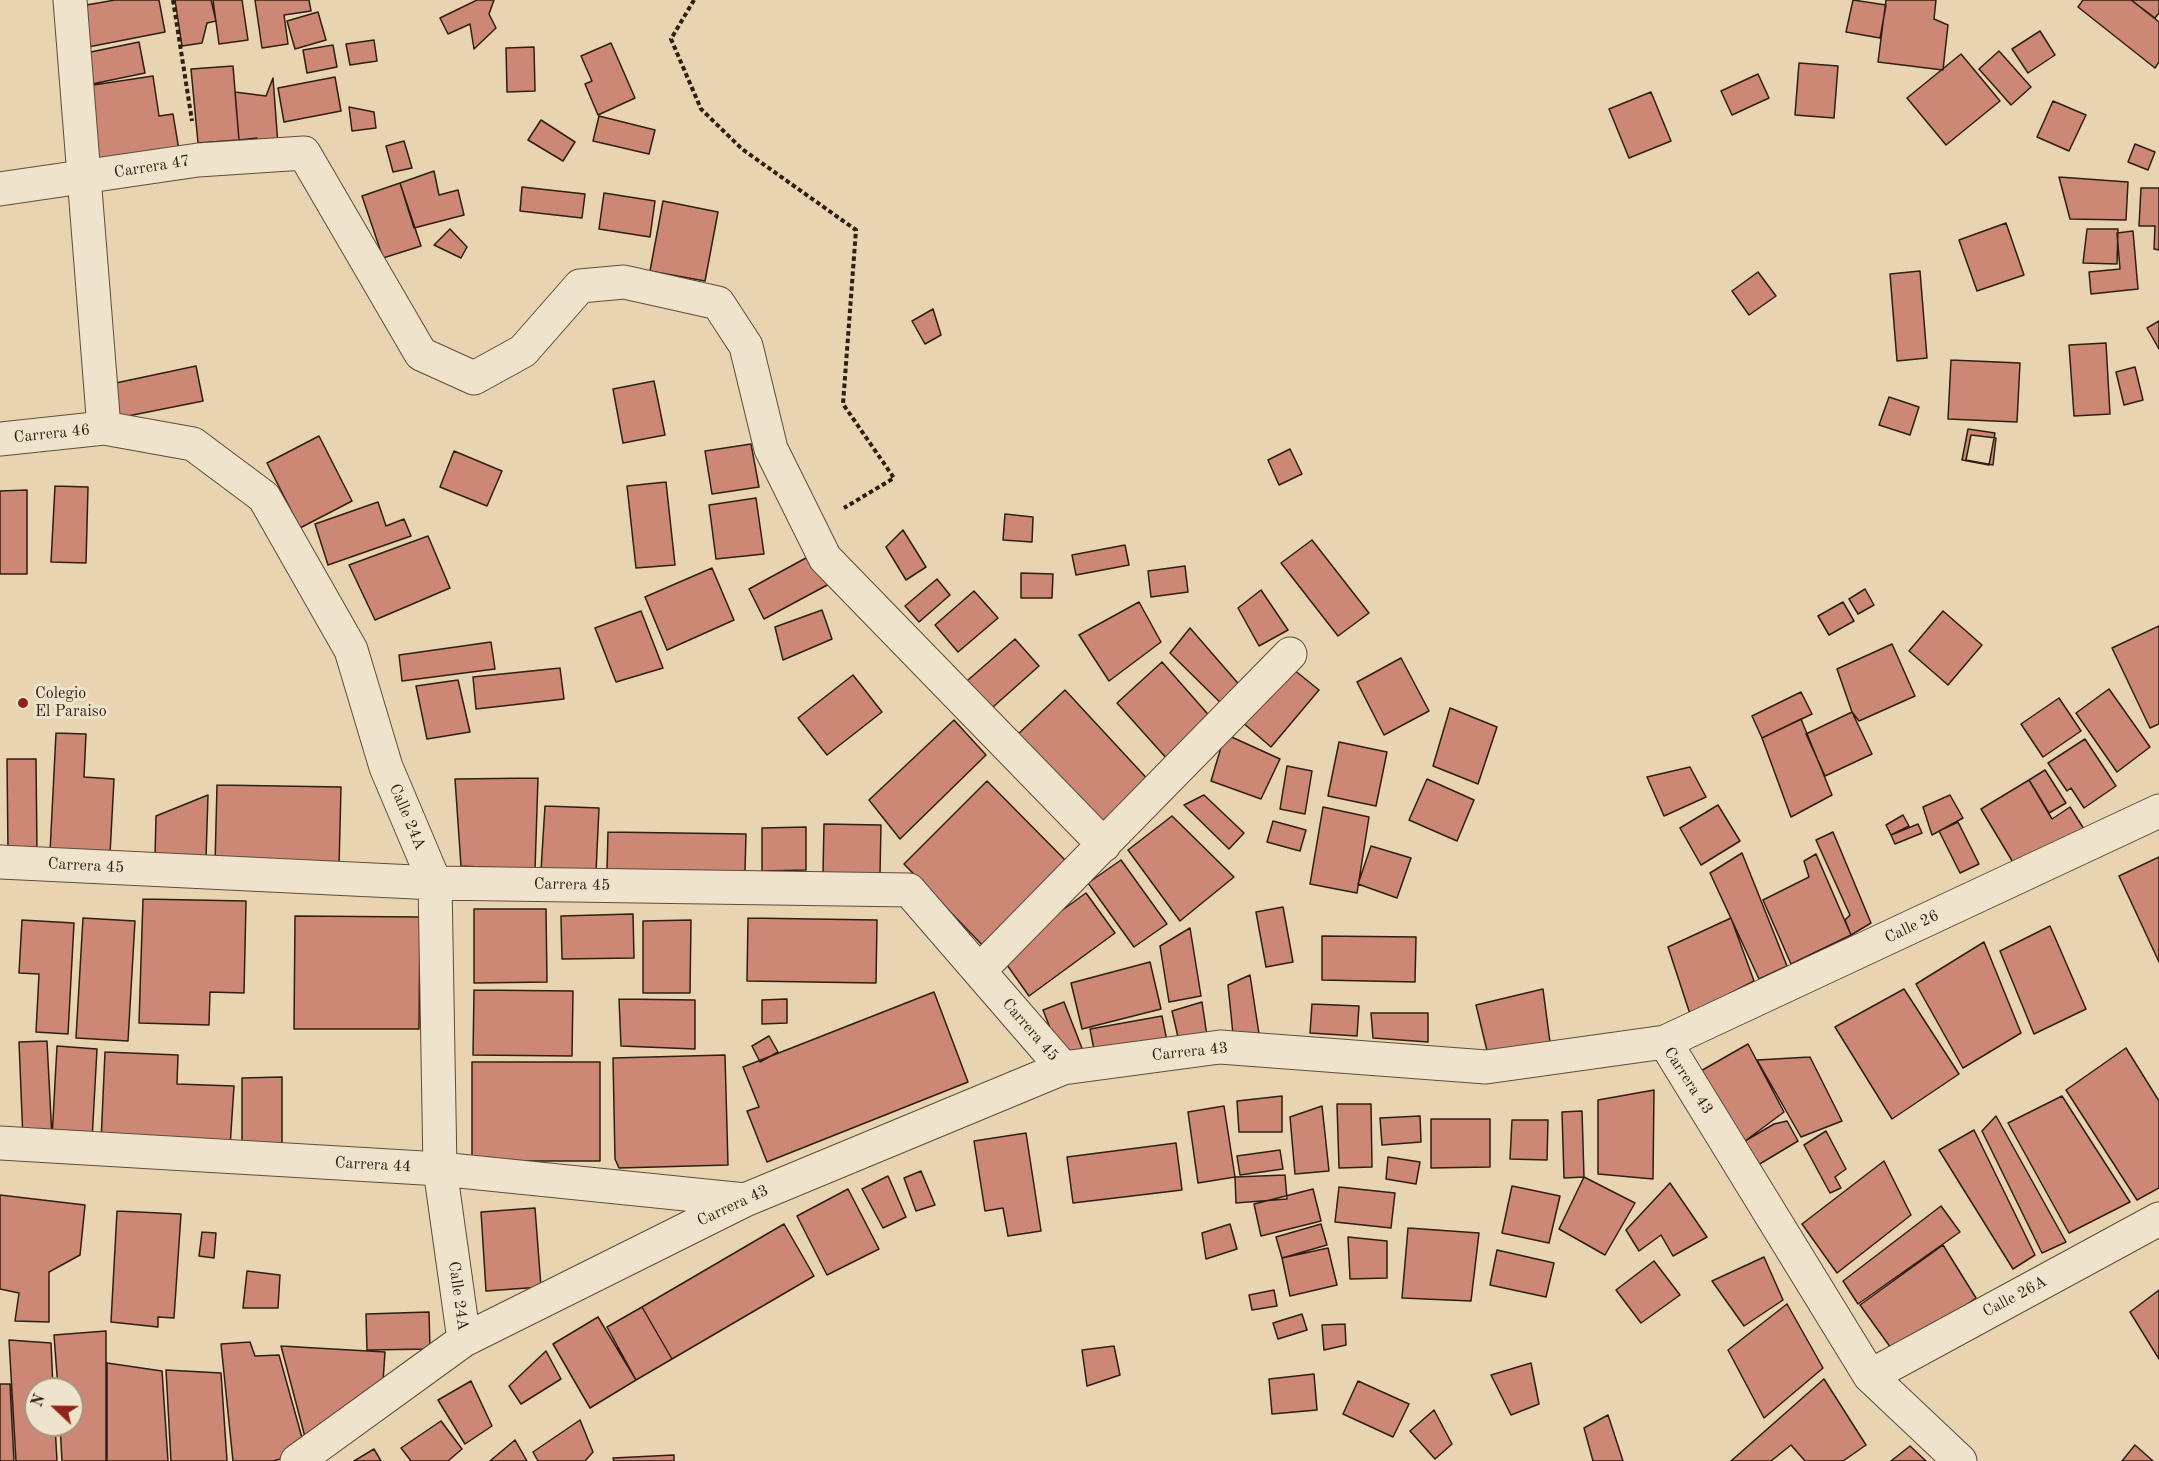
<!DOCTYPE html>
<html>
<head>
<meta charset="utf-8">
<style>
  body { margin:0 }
  #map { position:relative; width:2159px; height:1461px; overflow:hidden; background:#e8d4b1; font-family:"Old Standard TT",serif }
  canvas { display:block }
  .north { position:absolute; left:24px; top:1377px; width:60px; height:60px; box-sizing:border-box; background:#f0e3cc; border:2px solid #a39482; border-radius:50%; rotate:292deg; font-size:16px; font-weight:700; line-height:24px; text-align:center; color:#2f1e12 }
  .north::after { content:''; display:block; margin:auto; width:21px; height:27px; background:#8f2418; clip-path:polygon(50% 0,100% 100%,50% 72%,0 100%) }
</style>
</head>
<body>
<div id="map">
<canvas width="2159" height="1461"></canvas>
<div class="north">N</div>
</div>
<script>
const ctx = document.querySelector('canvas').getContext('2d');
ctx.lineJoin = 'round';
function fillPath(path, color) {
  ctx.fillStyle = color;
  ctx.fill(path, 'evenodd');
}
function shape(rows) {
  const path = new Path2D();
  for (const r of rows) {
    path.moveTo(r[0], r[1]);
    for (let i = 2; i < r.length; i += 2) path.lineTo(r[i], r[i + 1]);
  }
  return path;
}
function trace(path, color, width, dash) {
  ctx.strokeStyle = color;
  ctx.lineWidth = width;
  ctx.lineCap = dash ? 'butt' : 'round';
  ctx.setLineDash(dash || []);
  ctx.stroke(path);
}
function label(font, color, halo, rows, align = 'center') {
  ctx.font = font + ' "Old Standard TT",serif';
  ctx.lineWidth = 6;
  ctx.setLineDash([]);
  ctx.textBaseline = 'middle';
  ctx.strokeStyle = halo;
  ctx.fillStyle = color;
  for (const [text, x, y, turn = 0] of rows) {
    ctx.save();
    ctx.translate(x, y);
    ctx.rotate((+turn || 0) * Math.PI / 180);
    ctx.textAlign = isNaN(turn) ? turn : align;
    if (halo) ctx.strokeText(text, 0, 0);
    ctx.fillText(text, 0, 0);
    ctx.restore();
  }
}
const building = shape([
  [115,0,159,0,165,32,83,48,75,7,115,0],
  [175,0,211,0,216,21,207,23,202,43,182,46,175,0],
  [213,0,242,0,248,40,219,44,213,0],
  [255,0,309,0,311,11,284,15,288,44,262,48,255,0],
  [477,0,494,0,489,14,496,28,474,49,470,24,448,34,440,18,477,0],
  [1853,0,1886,5,1880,38,1846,32,1853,0],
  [1886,0,1936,0,1934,19,1948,25,1943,70,1878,62,1886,0],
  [2083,0,2131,0,2159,22,2159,62,2155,68,2078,7,2083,0],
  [2131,0,2159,0,2159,13,2155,18,2131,0],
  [318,12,326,40,295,49,287,21,318,12],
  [2040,31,2055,55,2028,73,2012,49,2040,31],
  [374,40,377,61,350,65,346,44,374,40],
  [139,42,145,73,92,84,86,53,139,42],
  [611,43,635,98,598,115,585,84,592,81,581,56,611,43],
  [333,45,337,67,307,73,303,50,333,45],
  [534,47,535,91,507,92,506,48,534,47],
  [1999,51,2031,87,2011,105,1979,69,1999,51],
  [1961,54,2000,101,1946,145,1907,98,1961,54],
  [1799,63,1838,66,1834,118,1795,115,1799,63],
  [233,66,239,140,198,143,191,69,233,66],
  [1758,74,1769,98,1732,115,1721,91,1758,74],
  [153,76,159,116,173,114,179,150,91,164,80,87,153,76],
  [335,77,341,111,284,122,278,88,335,77],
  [273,78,278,145,257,147,257,138,239,140,235,92,266,96,273,78],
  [1651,92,1671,141,1629,158,1609,109,1651,92],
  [2053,101,2086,115,2069,151,2037,137,2053,101],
  [349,107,374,112,376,128,352,131,349,107],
  [599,116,655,130,649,154,593,141,599,116],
  [541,120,575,142,563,161,528,140,541,120],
  [404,141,412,168,393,172,386,146,404,141],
  [2135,144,2155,152,2148,170,2128,162,2135,144],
  [434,171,439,195,458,190,464,215,414,228,400,183,434,171],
  [2059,177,2128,182,2126,220,2070,219,2059,177],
  [400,183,421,246,383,258,362,196,400,183],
  [522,187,585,194,582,218,520,211,522,187],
  [2141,188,2159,188,2159,250,2154,249,2155,226,2139,226,2141,188],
  [604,193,655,201,650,237,599,229,604,193],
  [663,201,718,212,705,281,650,271,663,201],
  [2006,223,2024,275,1977,291,1959,240,2006,223],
  [450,229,467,247,461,258,434,245,450,229],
  [2087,229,2118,229,2117,264,2083,263,2087,229],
  [2133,231,2138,289,2091,294,2089,272,2120,269,2117,233,2133,231],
  [1920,271,1927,358,1897,361,1890,274,1920,271],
  [1758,272,1776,296,1749,315,1732,291,1758,272],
  [933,309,941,335,925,344,912,321,933,309],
  [2159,321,2159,349,2147,328,2159,321],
  [2106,343,2110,414,2074,416,2069,345,2106,343],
  [1951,360,2020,363,2017,422,1948,419,1951,360],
  [196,366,203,401,118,418,111,384,196,366],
  [2135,367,2143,400,2124,405,2116,372,2135,367],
  [654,381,665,435,623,443,613,389,654,381],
  [1889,397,1919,407,1910,435,1879,425,1889,397],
  [1968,429,1995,433,1989,465,1962,460,1968,429],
  [1971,435,1996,438,1993,465,1966,460,1971,435],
  [319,436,352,501,300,528,267,463,319,436],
  [751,444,759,487,712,494,705,451,751,444],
  [1290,449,1302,474,1279,485,1268,460,1290,449],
  [454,451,502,471,487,506,440,487,454,451],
  [666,482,675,565,636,568,627,486,666,482],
  [55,486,88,487,86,563,51,562,55,486],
  [27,490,27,574,0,574,0,491,27,490],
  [756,498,764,554,716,559,709,505,756,498],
  [378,502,386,526,404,519,411,536,328,565,315,524,378,502],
  [1005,514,1033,517,1032,542,1003,540,1005,514],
  [903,530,926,567,906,580,886,547,903,530],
  [428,536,450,588,375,620,349,565,428,536],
  [1312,540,1369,613,1338,636,1281,563,1312,540],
  [1125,545,1129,565,1076,575,1072,555,1125,545],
  [815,553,831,583,764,619,749,589,815,553],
  [1185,566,1188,592,1151,597,1148,571,1185,566],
  [712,568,734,620,667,650,645,597,712,568],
  [1021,573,1053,574,1052,598,1021,598,1021,573],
  [937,579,950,595,919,622,905,606,937,579],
  [1865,589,1874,605,1858,614,1849,599,1865,589],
  [1261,590,1288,630,1259,646,1238,608,1261,590],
  [974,591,998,618,958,652,935,625,974,591],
  [1139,602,1161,642,1109,681,1079,635,1139,602],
  [1843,602,1854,621,1829,635,1818,616,1843,602],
  [822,610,832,639,783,660,775,627,822,610],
  [641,611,663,668,616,682,595,628,641,611],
  [1943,611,1982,645,1948,685,1909,651,1943,611],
  [2159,626,2159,724,2150,728,2112,648,2159,626],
  [1190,628,1243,689,1230,712,1170,653,1190,628],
  [1015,639,1039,666,984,715,960,687,1015,639],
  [491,642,495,669,402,681,399,655,491,642],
  [1892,644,1915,696,1859,721,1852,712,1837,669,1892,644],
  [1401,658,1429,711,1384,735,1357,682,1401,658],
  [1162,662,1213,720,1168,760,1117,703,1162,662],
  [1288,665,1319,690,1271,747,1242,722,1288,665],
  [560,668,564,699,476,709,473,677,560,668],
  [853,675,882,712,827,755,798,718,853,675],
  [458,680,470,732,427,739,416,686,458,680],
  [2109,689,2150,747,2117,772,2076,713,2109,689],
  [1065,690,1153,785,1104,831,1016,736,1065,690],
  [1801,692,1812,714,1762,738,1752,716,1801,692],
  [2059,698,2081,731,2043,757,2021,724,2059,698],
  [1450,708,1497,727,1478,784,1433,766,1450,708],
  [1852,712,1872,754,1825,776,1806,734,1852,712],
  [1801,719,1832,795,1791,817,1762,738,1801,719],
  [954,720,986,755,900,839,869,800,954,720],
  [56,733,86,734,84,777,114,779,110,854,50,852,56,733],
  [1225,734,1280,759,1261,799,1211,781,1225,734],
  [2085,739,2116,786,2084,808,2071,788,2067,791,2048,763,2085,739],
  [1339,742,1387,752,1376,806,1328,796,1339,742],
  [7,759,36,759,37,852,8,852,7,759],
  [1287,766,1312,771,1305,814,1280,809,1287,766],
  [1690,767,1706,797,1664,816,1647,777,1690,767],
  [2045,770,2066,803,2049,813,2029,780,2045,770],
  [538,778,535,870,461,866,455,779,538,778],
  [1427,779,1474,800,1457,841,1409,820,1427,779],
  [2029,780,2052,819,2070,807,2084,829,2017,869,1981,809,2029,780],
  [987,781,1072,867,988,951,904,864,987,781],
  [217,785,341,787,339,867,215,864,217,785],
  [208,795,206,858,155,857,156,816,208,795],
  [1204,795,1244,833,1229,849,1184,805,1204,795],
  [1950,795,1963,818,1932,835,1923,807,1950,795],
  [1718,805,1740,841,1701,865,1680,828,1718,805],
  [545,806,599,808,596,872,541,870,545,806],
  [1323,807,1369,817,1357,893,1310,884,1323,807],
  [1903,815,1909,826,1891,835,1886,825,1903,815],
  [1172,816,1234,877,1180,921,1128,850,1172,816],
  [1273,821,1306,830,1300,851,1267,842,1273,821],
  [1958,822,1979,864,1960,873,1939,831,1958,822],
  [824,824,881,825,880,874,823,873,824,824],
  [1918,824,1922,833,1895,844,1891,835,1918,824],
  [806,827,806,870,762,871,762,828,806,827],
  [608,832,746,834,745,871,607,870,608,832],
  [1833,832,1871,923,1851,935,1845,920,1850,915,1816,840,1833,832],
  [1371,846,1411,858,1397,898,1358,884,1371,846],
  [1742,853,1787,966,1759,979,1710,873,1742,853],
  [1816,854,1851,935,1791,964,1763,900,1809,877,1804,861,1816,854],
  [2159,857,2159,962,2119,876,2159,857],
  [1121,860,1167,924,1134,947,1088,883,1121,860],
  [1086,893,1115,933,1029,996,1000,955,1086,893],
  [143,899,246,901,244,993,210,992,209,1025,139,1023,143,899],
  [1283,907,1293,962,1266,967,1256,912,1283,907],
  [474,909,546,909,547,982,474,983,474,909],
  [633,914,634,958,562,959,561,916,633,914],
  [295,916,420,917,419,1029,294,1029,295,916],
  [83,918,135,921,128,1041,76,1038,83,918],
  [748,918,877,920,876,983,747,981,748,918],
  [1731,918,1754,981,1690,1014,1668,947,1731,918],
  [22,920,74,923,68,1034,36,1032,39,974,19,973,22,920],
  [691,920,690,993,643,993,643,921,691,920],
  [2050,926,2086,1009,2034,1034,2000,951,2050,926],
  [1190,928,1201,996,1169,1002,1160,946,1190,928],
  [1322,936,1416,937,1415,982,1322,980,1322,936],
  [1984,942,2021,1033,1963,1068,1916,984,1984,942],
  [1150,962,1161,1009,1082,1029,1071,983,1150,962],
  [1250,975,1261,1047,1234,1044,1228,985,1250,975],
  [1543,989,1551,1050,1489,1059,1476,1005,1543,989],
  [1904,989,1959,1074,1892,1119,1835,1027,1904,989],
  [474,990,573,991,572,1056,473,1055,474,990],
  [934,992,968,1082,767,1162,747,1111,759,1107,743,1067,934,992],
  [619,999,695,1000,695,1049,621,1046,619,999],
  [787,999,787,1023,762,1024,762,1000,787,999],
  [1064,1002,1085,1056,1064,1064,1043,1010,1064,1002],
  [1202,1002,1208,1043,1181,1050,1172,1011,1202,1002],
  [1312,1004,1359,1006,1357,1036,1310,1033,1312,1004],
  [1371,1013,1428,1013,1428,1042,1373,1038,1371,1013],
  [1162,1016,1168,1046,1096,1060,1090,1029,1162,1016],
  [769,1036,778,1052,760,1062,752,1046,769,1036],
  [47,1041,52,1138,23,1140,19,1042,47,1041],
  [1748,1044,1784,1112,1745,1141,1699,1072,1748,1044],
  [57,1046,97,1049,92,1140,52,1138,57,1046],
  [2126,1048,2159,1101,2159,1188,2137,1200,2066,1090,2126,1048],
  [105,1052,178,1055,177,1084,234,1086,230,1147,101,1142,105,1052],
  [725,1055,728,1165,619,1168,615,1159,613,1058,725,1055],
  [1810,1057,1842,1121,1801,1137,1757,1060,1810,1057],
  [472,1062,600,1062,600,1161,472,1161,472,1062],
  [282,1077,282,1146,242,1146,242,1078,282,1077],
  [1654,1090,1653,1179,1598,1174,1598,1100,1654,1090],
  [1282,1096,1282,1132,1239,1132,1237,1101,1282,1096],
  [2062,1096,2130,1202,2069,1233,2008,1123,2062,1096],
  [1337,1104,1371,1104,1372,1167,1339,1168,1337,1104],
  [1224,1106,1235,1177,1198,1183,1188,1112,1224,1106],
  [1322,1106,1329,1171,1295,1174,1290,1117,1322,1106],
  [1582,1111,1584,1177,1564,1178,1562,1112,1582,1111],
  [1420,1116,1421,1142,1382,1145,1380,1118,1420,1116],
  [1996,1116,2066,1242,2042,1253,1982,1131,1996,1116],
  [1431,1119,1490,1119,1490,1167,1431,1168,1431,1119],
  [1512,1120,1548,1120,1547,1160,1510,1159,1512,1120],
  [1787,1121,1798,1141,1758,1165,1745,1141,1774,1124,1787,1121],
  [1974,1130,2035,1255,2013,1269,1939,1150,1974,1130],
  [1826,1131,1846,1169,1835,1177,1841,1188,1830,1193,1804,1145,1826,1131],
  [1026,1133,1041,1231,1008,1236,1003,1208,985,1211,974,1141,1026,1133],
  [1176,1143,1182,1190,1073,1203,1067,1157,1176,1143],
  [1280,1150,1283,1169,1240,1175,1237,1156,1280,1150],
  [1388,1157,1420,1162,1416,1184,1386,1179,1388,1157],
  [1884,1161,1911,1215,1837,1273,1802,1224,1884,1161],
  [921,1171,935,1205,916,1211,904,1178,921,1171],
  [1285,1175,1287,1199,1236,1203,1235,1177,1285,1175],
  [888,1176,906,1217,883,1228,862,1189,888,1176],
  [1584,1177,1635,1203,1605,1255,1559,1229,1584,1177],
  [1670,1183,1707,1237,1673,1256,1661,1235,1639,1251,1626,1230,1670,1183],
  [1512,1186,1560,1196,1549,1243,1502,1233,1512,1186],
  [1339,1187,1395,1193,1391,1228,1335,1222,1339,1187],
  [848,1189,879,1249,827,1275,797,1216,848,1189],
  [1313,1189,1321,1221,1261,1236,1254,1204,1313,1189],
  [0,1195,85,1205,80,1255,49,1272,49,1322,15,1321,19,1293,0,1289,0,1195],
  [1941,1206,1960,1232,1858,1304,1843,1281,1941,1206],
  [535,1208,541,1287,486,1291,481,1212,535,1208],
  [117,1211,181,1214,174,1318,158,1317,158,1327,111,1322,117,1211],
  [784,1224,814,1276,672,1359,642,1307,784,1224],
  [1230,1224,1237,1249,1206,1259,1202,1233,1230,1224],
  [1321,1224,1327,1245,1282,1258,1276,1237,1321,1224],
  [1408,1228,1479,1233,1471,1301,1402,1298,1408,1228],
  [202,1232,216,1233,214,1258,199,1256,202,1232],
  [1348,1237,1387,1241,1387,1278,1350,1279,1348,1237],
  [1943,1245,1976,1298,1896,1355,1860,1305,1943,1245],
  [1328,1248,1337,1285,1290,1296,1282,1258,1328,1248],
  [1497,1250,1554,1263,1546,1297,1490,1285,1497,1250],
  [1764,1257,1783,1300,1744,1326,1712,1281,1764,1257],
  [1654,1261,1680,1295,1641,1323,1616,1290,1654,1261],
  [247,1271,280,1275,278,1308,243,1308,247,1271],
  [1274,1290,1277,1306,1252,1310,1249,1295,1274,1290],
  [2159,1290,2159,1359,2130,1312,2159,1290],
  [1787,1304,1823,1368,1764,1418,1728,1350,1787,1304],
  [642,1307,672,1359,636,1380,607,1327,642,1307],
  [429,1312,430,1349,367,1350,366,1314,429,1312],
  [1302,1314,1307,1330,1278,1339,1273,1323,1302,1314],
  [598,1317,636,1380,590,1408,553,1344,598,1317],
  [1345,1324,1346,1345,1324,1350,1322,1325,1345,1324],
  [106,1331,106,1461,62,1461,60,1425,72,1425,72,1389,58,1389,54,1335,106,1331],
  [9,1340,51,1343,53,1389,36,1389,36,1425,55,1425,57,1461,16,1461,9,1340],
  [250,1342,255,1356,279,1355,306,1452,273,1461,233,1461,221,1344,250,1342],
  [281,1346,385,1352,382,1396,305,1437,281,1346],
  [1114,1346,1120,1375,1087,1386,1082,1350,1114,1346],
  [546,1351,561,1379,521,1404,509,1386,546,1351],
  [107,1363,162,1371,168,1461,107,1461,107,1363],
  [1531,1363,1539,1404,1511,1415,1491,1375,1531,1363],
  [166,1370,221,1373,227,1461,171,1461,166,1370],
  [1314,1374,1317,1410,1272,1414,1269,1379,1314,1374],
  [1824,1379,1866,1445,1843,1461,1805,1461,1791,1445,1771,1461,1731,1461,1824,1379],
  [471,1381,492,1426,465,1444,438,1400,471,1381],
  [1358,1381,1409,1404,1393,1437,1343,1414,1358,1381],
  [0,1384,10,1384,14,1461,0,1461,0,1384],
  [1434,1410,1452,1444,1435,1459,1410,1431,1434,1410],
  [1608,1415,1623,1461,1593,1461,1584,1428,1608,1415],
  [580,1420,593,1452,585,1461,538,1461,533,1452,580,1420],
  [441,1421,462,1449,448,1461,411,1461,401,1448,441,1421],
  [515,1440,527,1461,490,1461,515,1440],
  [2135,1445,2153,1461,2122,1461,2135,1445],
  [1910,1446,1926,1461,1891,1461,1910,1446],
  [374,1449,381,1461,354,1461,374,1449],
  [674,1455,674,1461,614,1461,613,1458,674,1455]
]);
fillPath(building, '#cc8775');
trace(building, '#2f1e12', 1.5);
const minor = shape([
  [70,0,104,428],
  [0,189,198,160,304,153,421,354,474,378,523,351,580,286,624,282,718,303,746,346,771,449,825,558,1104,845],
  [0,439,104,428,193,444,264,497,351,650,386,767,435,883,440,1169,464,1340],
  [0,862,435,883,909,890,1063,1068],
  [979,971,1290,654],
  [1665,1042,1870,1376,1960,1461],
  [0,1143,440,1169,745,1200],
  [1870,1376,2159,1219],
  [297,1461,464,1340,745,1200,1063,1068,1220,1047,1486,1067,1665,1042,2159,811]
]);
trace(minor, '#5d4c3a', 35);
trace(shape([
  [173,0,192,121],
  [694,0,671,39,701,109,742,149,856,230,843,404,894,478,844,508]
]), '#2f1e12', 4, [4.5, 3]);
trace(minor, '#f0e3cc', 33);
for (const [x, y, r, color] of [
  [23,703,6,"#8f2418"]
]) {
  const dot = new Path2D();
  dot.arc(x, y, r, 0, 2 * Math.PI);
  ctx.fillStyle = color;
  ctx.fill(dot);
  trace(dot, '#f0e3cc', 2);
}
label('16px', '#2f1e12', '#f0e3cc', [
  ["Carrera 47",152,167,-9],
  ["Carrera 46",52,434,-6],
  ["Calle 24A",407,817,67],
  ["Carrera 45",86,866,3],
  ["Carrera 45",572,885,1],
  ["Calle 26",1912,927,-25],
  ["Carrera 45",1030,1030,49],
  ["Carrera 43",1190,1052,-6],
  ["Carrera 43",1688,1081,57],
  ["Carrera 44",373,1165,3],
  ["Carrera 43",733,1206,-25],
  ["Calle 24A",458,1296,82],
  ["Calle 26A",2015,1297,-28]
]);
label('16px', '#2f1e12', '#f0e3cc', [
  ["Colegio",35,694],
  ["El Paraiso",35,712]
], 'left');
</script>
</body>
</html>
